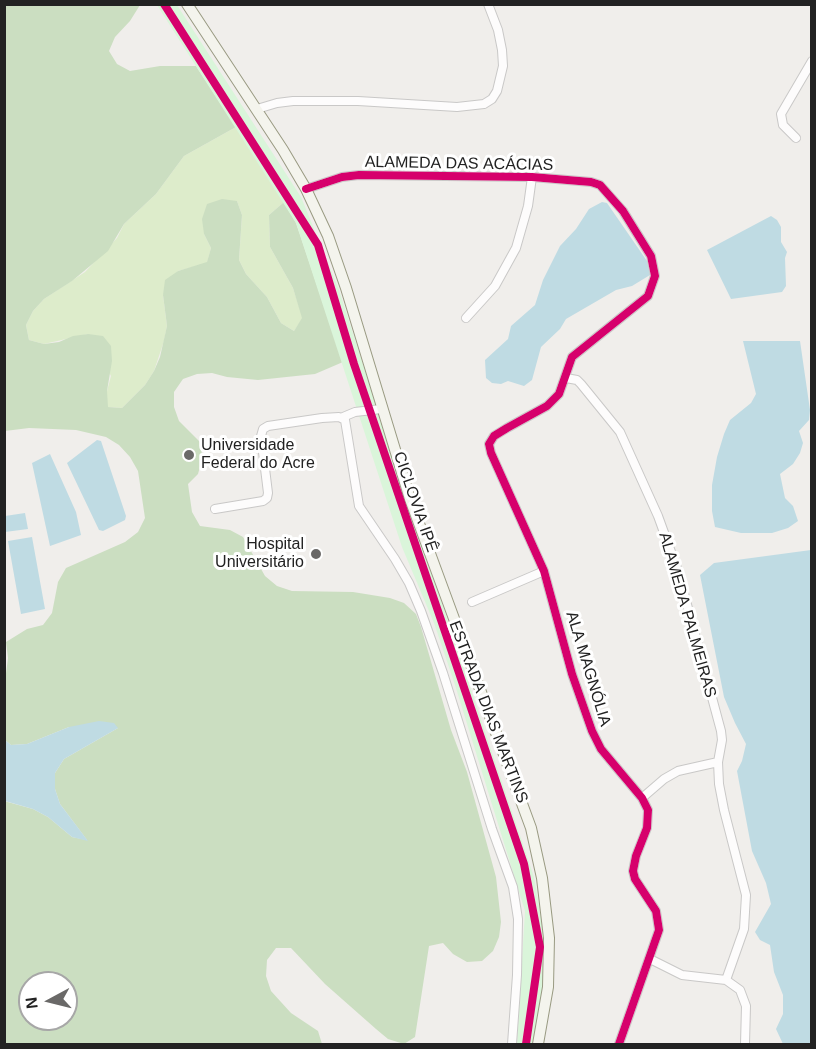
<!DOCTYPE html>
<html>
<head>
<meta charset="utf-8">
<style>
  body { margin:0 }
  #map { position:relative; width:816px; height:1049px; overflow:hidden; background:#f0eeeb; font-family:Arial,sans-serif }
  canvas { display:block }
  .frame { position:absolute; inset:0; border:6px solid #222; pointer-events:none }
  .north { position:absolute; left:18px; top:971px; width:60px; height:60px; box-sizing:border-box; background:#fff; border:2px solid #a7a7a7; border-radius:50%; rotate:263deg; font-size:16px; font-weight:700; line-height:24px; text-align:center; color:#222 }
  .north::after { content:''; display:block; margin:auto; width:21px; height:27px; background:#6a6968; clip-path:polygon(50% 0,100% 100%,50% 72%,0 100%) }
</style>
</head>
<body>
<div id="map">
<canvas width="816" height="1049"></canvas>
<div class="frame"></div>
<div class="north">N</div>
</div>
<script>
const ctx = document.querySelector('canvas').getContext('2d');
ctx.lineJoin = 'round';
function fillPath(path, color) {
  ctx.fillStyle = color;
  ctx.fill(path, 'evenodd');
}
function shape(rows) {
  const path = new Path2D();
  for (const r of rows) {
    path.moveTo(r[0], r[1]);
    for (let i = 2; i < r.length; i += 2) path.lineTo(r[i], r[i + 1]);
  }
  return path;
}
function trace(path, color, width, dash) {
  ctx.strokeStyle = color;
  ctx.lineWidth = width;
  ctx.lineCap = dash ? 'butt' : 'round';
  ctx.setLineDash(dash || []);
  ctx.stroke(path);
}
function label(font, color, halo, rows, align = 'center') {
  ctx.font = font + ' Arial,sans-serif';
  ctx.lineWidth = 6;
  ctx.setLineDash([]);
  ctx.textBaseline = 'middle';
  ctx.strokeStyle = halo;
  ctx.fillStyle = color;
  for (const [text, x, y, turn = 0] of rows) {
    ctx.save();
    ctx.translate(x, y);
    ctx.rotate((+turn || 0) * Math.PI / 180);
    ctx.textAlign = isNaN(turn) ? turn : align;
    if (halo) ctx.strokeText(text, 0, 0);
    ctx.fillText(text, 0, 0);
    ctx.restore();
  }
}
fillPath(shape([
  [236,127,284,202,269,215,270,247,293,288,303,318,294,331,281,323,267,297,246,274,239,260,242,215,237,201,204,234,211,248,207,263,178,271,163,295,167,326,164,341,154,371,145,385,122,408,107,407,107,391,111,376,88,334,44,344,29,340,26,325,33,311,44,299,85,272,117,238,124,224,156,194,184,156]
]), '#ddeccb');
fillPath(shape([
  [5,5,140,5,130,21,115,37,109,51,117,64,130,71,160,66,196,66,236,127,184,156,156,194,124,224,108,251,72,281,44,299,33,311,26,325,29,340,44,344,59,342,73,336,88,334,103,336,111,346,112,361,107,391,108,407,122,408,145,385,154,371,160,357,167,326,163,295,165,280,178,271,207,262,211,248,204,234,202,219,207,204,222,199,237,201,242,215,239,260,246,274,267,297,281,323,294,331,302,318,293,288,270,247,269,215,284,202,296,223,343,362,315,374,258,380,227,377,212,373,197,374,183,379,174,392,174,407,179,421,201,443,202,459,198,474,188,484,192,512,200,526,230,530,243,537,265,576,277,586,292,591,353,592,390,598,404,603,416,614,421,627,451,730,467,772,496,877,501,922,499,937,493,951,482,961,467,962,453,954,443,943,429,946,415,1037,404,1044,388,1039,376,1029,325,984,291,948,276,948,267,960,266,976,271,991,291,1013,318,1031,322,1044,5,1044,4,801,33,809,48,817,72,837,87,840,60,804,55,789,55,773,64,759,118,728,69,727,27,744,11,745,5,740,5,681,8,658,6,642,27,629,43,625,52,613,58,582,66,568,125,542,138,532,145,518,138,471,130,457,119,445,106,437,76,430,29,428,5,431],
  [30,983,66,983,66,1019,30,1019]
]), '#cbdec1');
fillPath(shape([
  [157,5,177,5,301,197,339,290,396,467,534,877,544,935,543,996,532,1044,517,1044,525,911,455,685,434,623,402,547,296,223]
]), '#daf5da');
fillPath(shape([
  [602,202,607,203,647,261,650,275,632,286,616,290,566,319,560,329,541,347,532,380,524,386,508,381,501,384,492,383,486,378,485,360,508,339,511,326,535,305,543,280,560,246,576,229,589,209],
  [771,216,777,220,781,227,781,242,787,252,785,258,786,286,782,292,731,299,707,250],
  [743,341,800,341,810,410,809,420,799,431,803,443,800,453,793,464,780,474,785,498,793,506,798,521,788,528,772,533,741,533,715,527,712,511,712,485,717,457,724,434,730,420,751,403,756,394],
  [97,440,101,441,126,516,125,520,103,531,99,530,67,463],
  [50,454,76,512,81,535,50,546,32,463],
  [25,513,28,529,5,532,5,516],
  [32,537,45,609,21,614,8,541],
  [811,550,811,1044,783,1044,776,1029,783,1014,783,995,774,972,770,945,760,940,755,932,771,904,766,883,752,851,737,771,742,761,746,744,735,723,724,697,700,575,714,563],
  [99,721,114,723,118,728,64,759,55,773,55,789,60,804,88,841,72,837,48,817,33,809,5,801,5,740,11,745,27,744,69,727]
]), '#bfdbe3');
const street = shape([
  [257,109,277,103,293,101,358,101,457,107,484,104,492,99,497,91,503,66,502,50,498,30,488,4],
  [796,138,783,125,781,114,812,61],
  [306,189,342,177,359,175,532,177,591,182,600,185,623,211,651,256,655,276,648,296,572,357,559,394,547,406,507,428,494,436,489,444,491,453,544,571,572,674,592,731,601,749,642,798,648,810,647,828,636,856,633,871,635,879,656,911,659,930,619,1044],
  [466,318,495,286,516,248,528,206,532,177],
  [566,378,577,380,581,384,620,432,658,516,678,571,721,731,722,740,718,762,678,771,664,779,642,798],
  [343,417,355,412,381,409],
  [215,509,263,501,267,498,268,493,261,436,263,429,268,426,322,418,339,417,345,420,359,506,395,559,409,583,421,611,443,673,492,829,513,887,518,919,517,975,512,1044],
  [472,602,544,571],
  [718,762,719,784,724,810,746,895,744,929,726,980],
  [650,959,682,975,726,980,740,990,746,1006,745,1044]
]);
const secondary = shape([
  [187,4,283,150,306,189,328,236,346,288,410,499,531,828,542,878,549,938,548,987,538,1044]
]);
trace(street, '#c9c8c7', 10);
trace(secondary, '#999a82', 12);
trace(street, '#fdfcfc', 8);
trace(secondary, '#f4f4ed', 10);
trace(shape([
  [164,4,318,245,354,364,524,864,540,947,526,1044],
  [306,189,342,177,359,175,532,177,591,182,600,185,623,211,651,256,655,276,648,296,572,357,559,394,547,406,507,428,494,436,489,444,491,453,544,571,572,674,592,731,601,749,642,798,648,810,647,828,636,856,633,871,635,879,656,911,659,930,619,1044]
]), '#d6006c', 8);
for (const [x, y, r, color] of [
  [189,455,6,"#6a6968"],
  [316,554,6,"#6a6968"]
]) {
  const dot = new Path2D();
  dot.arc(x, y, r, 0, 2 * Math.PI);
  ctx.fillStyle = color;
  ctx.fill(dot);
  trace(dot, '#fff', 2);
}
label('16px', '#222', '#fff', [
  ["ALAMEDA DAS ACÁCIAS",459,164,1],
  ["CICLOVIA IPÊ",415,502,71],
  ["ALAMEDA PALMEIRAS",687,615,74],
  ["ALA MAGNÓLIA",588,669,73],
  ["ESTRADA DIAS MARTINS",488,712,69]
]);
label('16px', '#222', '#fff', [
  ["Universidade",201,446],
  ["Federal do Acre",201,464],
  ["Hospital",304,545,"right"],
  ["Universitário",304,563,"right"]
], 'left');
</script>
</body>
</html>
